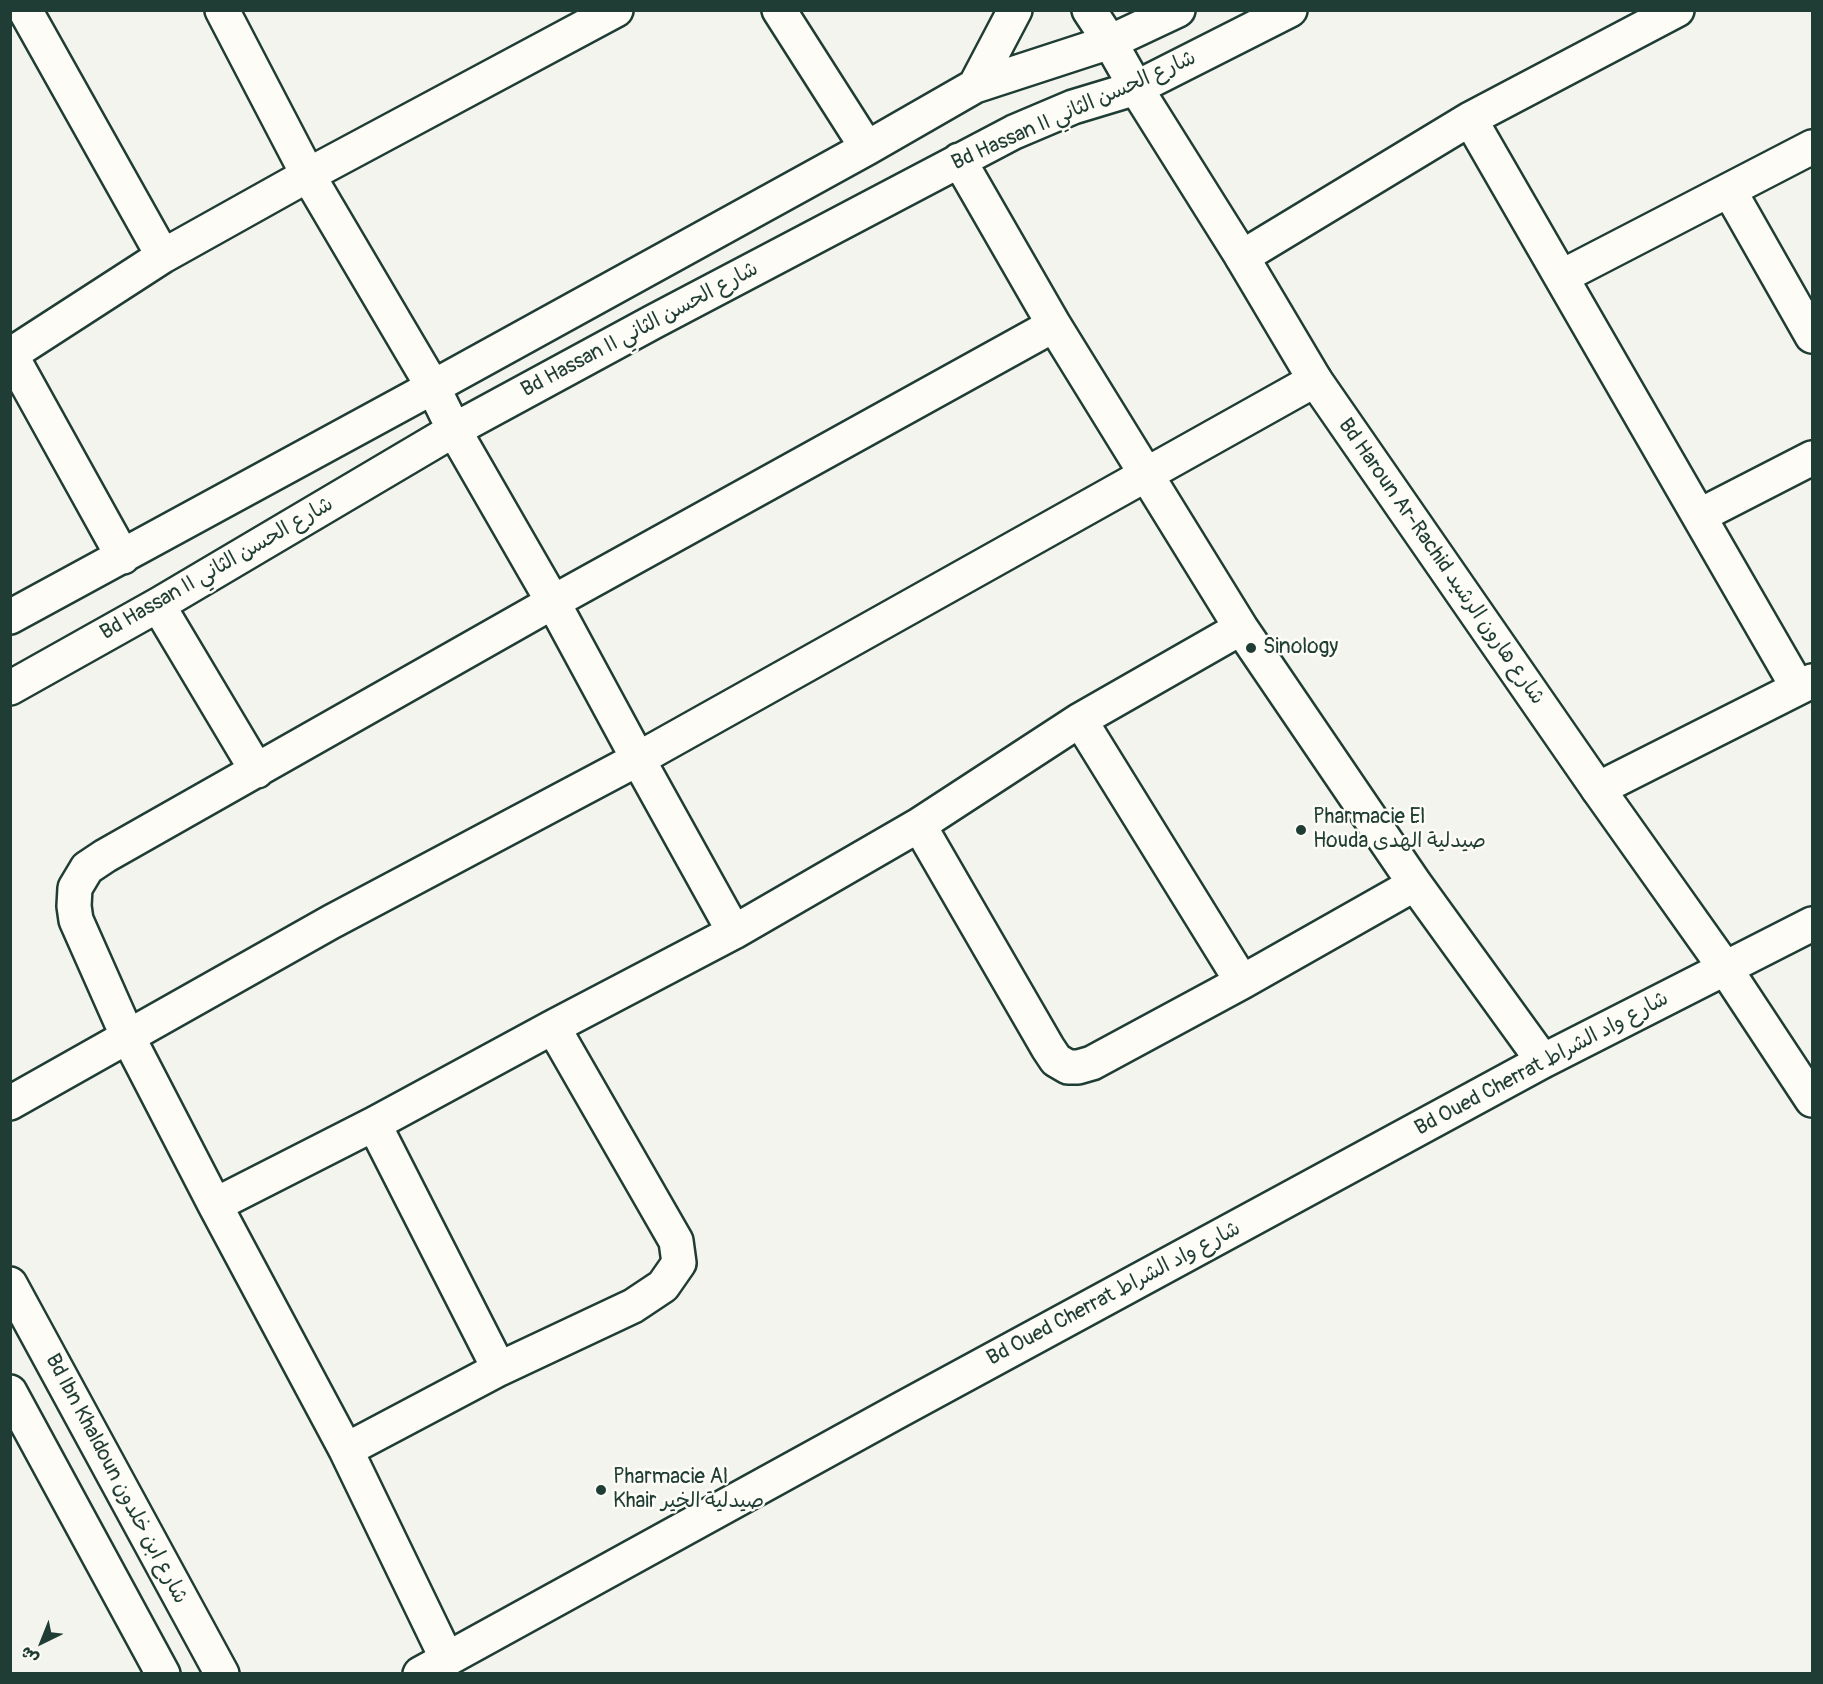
<!DOCTYPE html>
<html>
<head>
<meta charset="utf-8">
<style>
  body { margin:0 }
  #map { position:relative; width:1823px; height:1684px; overflow:hidden; background:#f4f4ef; font-family:Pangolin,"Playpen Sans Arabic",sans-serif }
  canvas { display:block }
  .frame { position:absolute; inset:0; border:12px solid #1f3d34; pointer-events:none }
  .north { position:absolute; left:12px; top:1612px; width:60px; height:60px; -webkit-text-stroke:4px #fdfcf7; paint-order:stroke; rotate:223deg; font-size:16px; font-weight:700; line-height:24px; text-align:center; color:#1f3d34 }
  .north::after { content:''; display:block; margin:auto; width:21px; height:27px; background:#1f3d34; clip-path:polygon(50% 0,100% 100%,50% 72%,0 100%) }
</style>
</head>
<body>
<div id="map">
<canvas width="1823" height="1684"></canvas>
<div class="frame"></div>
<div class="north">ش</div>
</div>
<script>
const ctx = document.querySelector('canvas').getContext('2d');
ctx.lineJoin = 'round';
function shape(rows) {
  const path = new Path2D();
  for (const r of rows) {
    path.moveTo(r[0], r[1]);
    for (let i = 2; i < r.length; i += 2) path.lineTo(r[i], r[i + 1]);
  }
  return path;
}
function trace(path, color, width, dash) {
  ctx.strokeStyle = color;
  ctx.lineWidth = width;
  ctx.lineCap = dash ? 'butt' : 'round';
  ctx.setLineDash(dash || []);
  ctx.stroke(path);
}
function label(font, color, halo, rows, align = 'center') {
  ctx.font = font + ' Pangolin,"Playpen Sans Arabic",sans-serif';
  ctx.lineWidth = 5;
  ctx.setLineDash([]);
  ctx.textBaseline = 'middle';
  ctx.strokeStyle = halo;
  ctx.fillStyle = color;
  for (const [text, x, y, turn = 0] of rows) {
    ctx.save();
    ctx.translate(x, y);
    ctx.rotate((+turn || 0) * Math.PI / 180);
    ctx.textAlign = isNaN(turn) ? turn : align;
    if (halo) ctx.strokeText(text, 0, 0);
    ctx.fillText(text, 0, 0);
    ctx.restore();
  }
}
const street = shape([
  [25,10,163,256],
  [222,10,308,175,433,387,454,430,553,602,638,759,734,932],
  [779,10,867,148],
  [975,86,1015,10],
  [1470,119,1798,688],
  [959,160,1054,325,1241,628,1415,884,1543,1061],
  [1729,190,1812,336],
  [1242,257,1470,119,1677,10],
  [1561,277,1812,147],
  [10,355,163,256,308,175,616,10],
  [11,355,123,557],
  [1699,516,1812,458],
  [158,605,257,771],
  [10,617,433,387,867,148,975,86,1110,42,1089,10],
  [10,688,158,605,454,430,653,322,1014,132,1073,107,1136,88],
  [1080,720,1242,982],
  [1598,789,1812,681],
  [919,825,1048,1048,1056,1060,1068,1067,1078,1067,1092,1063,1242,982,1415,884],
  [10,1103,331,922,638,759,1315,380],
  [374,1124,499,1369],
  [215,1205,374,1124,553,1027,734,932,919,825,1080,720,1241,628],
  [10,1284,222,1674],
  [10,1392,163,1674],
  [346,1450,499,1369,633,1306,663,1286,679,1263,676,1241,553,1027],
  [447,1659,346,1450,215,1205,127,1035,76,920,74,906,75,888,87,868,105,856,553,602,1054,325],
  [420,1674,898,1411,1543,1061,1812,924]
]);
const secondary = shape([
  [1178,10,1110,42,1136,88,1242,257,1315,380,1598,789,1725,968,1812,1100],
  [1136,88,1290,10]
]);
trace(street, '#1f3d34', 38);
trace(secondary, '#1f3d34', 38);
trace(street, '#fdfcf7', 33);
trace(secondary, '#fdfcf7', 33);
for (const [x, y, r, color] of [
  [1251,648,6,"#1f3d34"],
  [1301,830,6,"#1f3d34"],
  [601,1490,6,"#1f3d34"]
]) {
  const dot = new Path2D();
  dot.arc(x, y, r, 0, 2 * Math.PI);
  ctx.fillStyle = color;
  ctx.fill(dot);
  trace(dot, '#fdfcf7', 2);
}
label('21px', '#1f3d34', '#fdfcf7', [
  ["Bd Hassan II شارع الحسن الثاني",1074,111,-24],
  ["Bd Hassan II شارع الحسن الثاني",640,330,-28],
  ["Bd Haroun Ar-Rachid شارع هارون الرشيد",1441,562,55],
  ["Bd Hassan II شارع الحسن الثاني",217,569,-30],
  ["Bd Oued Cherrat شارع واد الشراط",1542,1064,-28],
  ["Bd Oued Cherrat شارع واد الشراط",1114,1294,-28],
  ["Bd Ibn Khaldoun شارع ابن خلدون",116,1479,62]
]);
label('21px', '#1f3d34', '#fdfcf7', [
  ["Sinology",1263,648],
  ["Pharmacie El",1313,818],
  ["Houda صيدلية الهدى",1313,842],
  ["Pharmacie Al",613,1478],
  ["Khair صيدلية الخير",613,1502]
], 'left');
</script>
</body>
</html>
